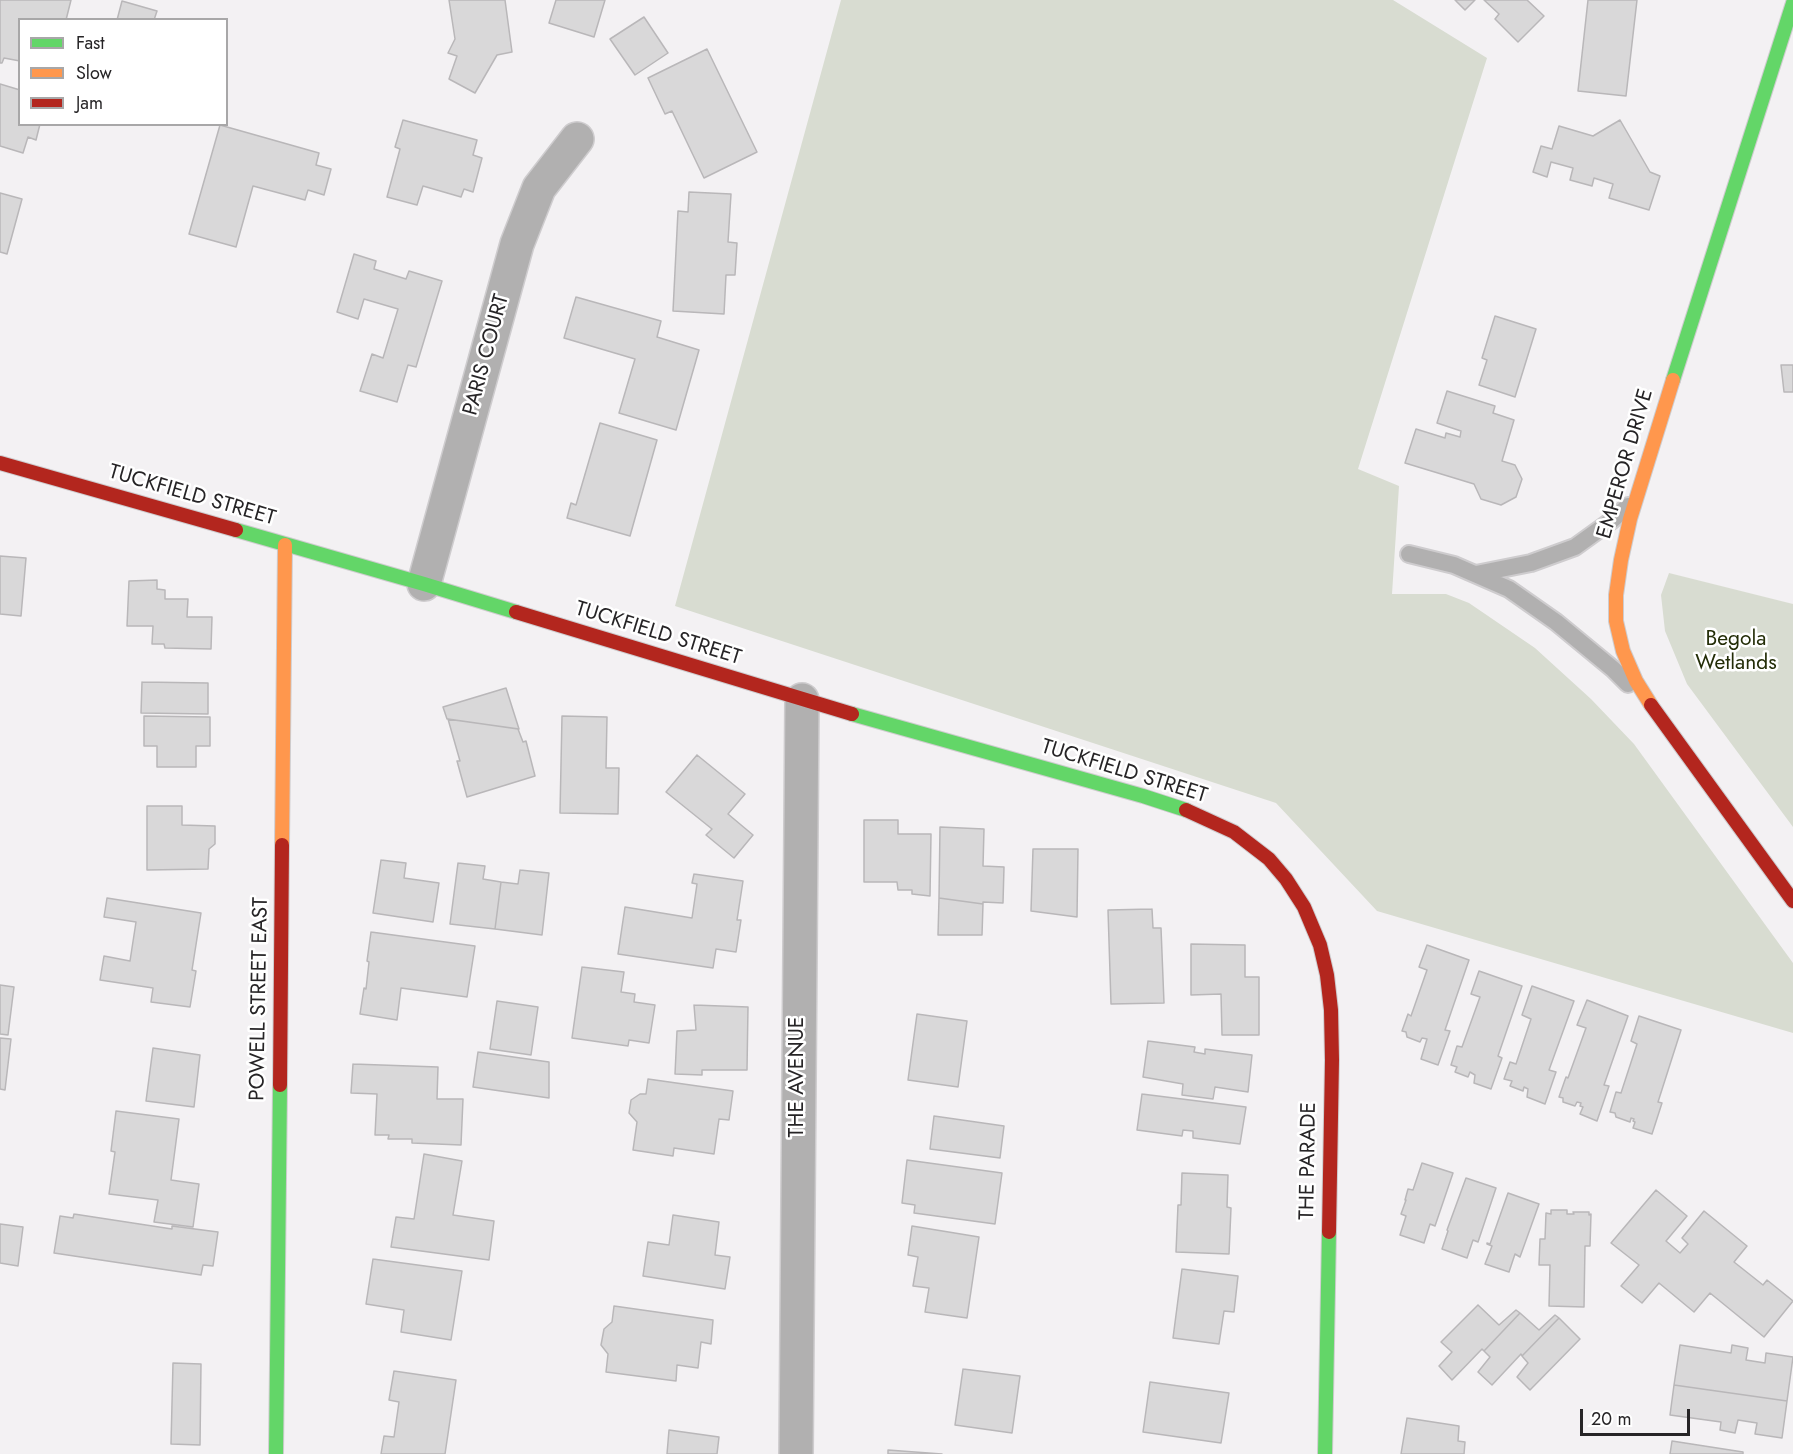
<!DOCTYPE html>
<html>
<head>
<meta charset="utf-8">
<style>
  body { margin:0 }
  #map { position:relative; width:1793px; height:1454px; overflow:hidden; background:#f3f1f3; font-family:Jost,sans-serif }
  canvas { display:block }
  .legend { position:absolute; left:18px; top:18px; width:210px; height:108px; box-sizing:border-box; background:#fff; border:2px solid #a8a7a8; margin:0; padding:8px 10px; list-style:none; font-size:18px; color:#262426 }
  .legend li { display:flex; align-items:center; gap:12px; height:30px }
  .legend b { width:30px; border:2px solid #a8a7a8 }
  .scale { position:absolute; left:1580px; top:1409px; width:110px; height:27px; box-sizing:border-box; border:3px solid #262426; border-top:0; padding-left:8px; font-size:18px; line-height:21px; white-space:nowrap; color:#262426; -webkit-text-stroke:4px #fff; paint-order:stroke }
</style>
</head>
<body>
<div id="map">
<canvas width="1793" height="1454"></canvas>
<ul class="legend">
<li><b style="height:8px;background:#63d668"></b>Fast</li>
<li><b style="height:8px;background:#ff974d"></b>Slow</li>
<li><b style="height:8px;background:#b3261e"></b>Jam</li>
</ul>
<div class="scale">20 m</div>
</div>
<script>
const ctx = document.querySelector('canvas').getContext('2d');
ctx.lineJoin = 'round';
function fillPath(path, color) {
  ctx.fillStyle = color;
  ctx.fill(path, 'evenodd');
}
function shape(rows) {
  const path = new Path2D();
  for (const r of rows) {
    path.moveTo(r[0], r[1]);
    for (let i = 2; i < r.length; i += 2) path.lineTo(r[i], r[i + 1]);
  }
  return path;
}
function trace(path, color, width, dash) {
  ctx.strokeStyle = color;
  ctx.lineWidth = width;
  ctx.lineCap = dash ? 'butt' : 'round';
  ctx.setLineDash(dash || []);
  ctx.stroke(path);
}
function label(font, color, halo, rows, align = 'center') {
  ctx.font = font + ' Jost,sans-serif';
  ctx.lineWidth = 5;
  ctx.setLineDash([]);
  ctx.textBaseline = 'middle';
  ctx.strokeStyle = halo;
  ctx.fillStyle = color;
  for (const [text, x, y, turn = 0] of rows) {
    ctx.save();
    ctx.translate(x, y);
    ctx.rotate((+turn || 0) * Math.PI / 180);
    ctx.textAlign = isNaN(turn) ? turn : align;
    if (halo) ctx.strokeText(text, 0, 0);
    ctx.fillText(text, 0, 0);
    ctx.restore();
  }
}
fillPath(shape([
  [841,0,1393,0,1487,58,1358,469,1399,486,1392,594,1446,594,1469,603,1535,648,1591,699,1634,744,1793,963,1793,1033,1377,911,1276,803,675,606],
  [1669,573,1793,604,1793,827,1687,684,1665,631,1661,595]
]), '#d8dcd1');
const building = shape([
  [0,0,71,0,66,20,20,20,20,61,4,58,2,63,0,63,0,0],
  [449,0,505,0,512,52,497,55,475,93,449,79,457,56,448,53,455,39,449,0],
  [556,0,605,0,594,37,549,23,556,0],
  [1455,0,1475,0,1465,10,1455,0],
  [1484,0,1527,0,1544,16,1518,42,1495,19,1499,14,1484,0],
  [1588,0,1637,0,1626,96,1578,91,1588,0],
  [122,1,157,11,154,20,117,20,122,1],
  [644,17,668,53,635,75,610,39,644,17],
  [707,49,757,152,704,178,672,111,665,114,648,78,707,49],
  [0,84,20,90,20,124,40,124,36,140,28,137,23,153,0,146,0,84],
  [403,120,477,140,473,155,482,158,473,192,464,189,461,197,423,186,417,205,387,197,400,149,395,147,403,120],
  [1620,120,1650,172,1660,176,1649,210,1609,198,1613,184,1594,178,1592,186,1570,180,1573,168,1551,162,1547,177,1533,172,1541,146,1552,149,1559,126,1593,136,1620,120],
  [220,125,319,153,316,165,331,169,324,195,308,190,305,200,253,186,236,247,189,234,220,125],
  [689,192,731,194,728,242,737,243,735,275,726,275,724,314,673,311,678,211,688,212,689,192],
  [0,193,22,199,7,254,0,252,0,193],
  [354,254,376,261,374,269,406,279,409,271,442,281,416,367,408,365,397,402,360,391,372,354,383,358,398,309,364,299,358,319,337,312,354,254],
  [576,297,661,321,657,337,699,350,676,430,619,413,635,359,564,338,576,297],
  [1495,316,1536,329,1515,397,1479,385,1487,360,1482,358,1495,316],
  [1781,365,1793,365,1793,392,1784,392,1781,365],
  [1447,391,1495,406,1493,413,1514,420,1502,461,1515,465,1522,479,1516,497,1501,505,1481,499,1474,484,1405,463,1416,429,1445,438,1446,433,1460,437,1461,431,1437,423,1447,391],
  [600,423,657,440,630,536,567,518,571,503,576,505,600,423],
  [0,556,26,558,21,616,0,614,0,556],
  [157,580,157,589,165,590,165,599,188,599,187,617,212,617,211,649,165,648,164,644,152,644,153,626,127,626,129,581,157,580],
  [142,682,208,683,208,714,141,713,142,682],
  [506,688,519,729,447,719,443,707,506,688],
  [144,716,210,717,210,746,196,746,196,767,157,767,157,746,144,746,144,716],
  [562,716,607,717,606,768,619,768,618,814,560,813,562,716],
  [448,719,518,729,523,742,526,741,535,776,467,797,457,761,460,761,448,719],
  [697,755,745,794,728,814,753,835,734,858,706,835,712,829,666,792,697,755],
  [147,806,182,806,182,825,215,826,215,844,209,849,208,869,147,870,147,806],
  [864,820,898,820,898,834,931,834,930,896,912,894,912,890,898,890,897,882,864,882,864,820],
  [940,827,984,829,983,866,1004,867,1003,903,983,902,983,904,939,898,940,827],
  [1033,849,1078,849,1077,917,1031,911,1033,849],
  [381,860,406,863,404,878,439,883,433,922,373,913,381,860],
  [458,863,485,866,483,879,501,882,495,929,450,924,458,863],
  [520,870,549,873,542,935,495,929,501,882,518,884,520,870],
  [694,874,743,881,737,920,741,920,736,952,716,949,713,968,618,954,625,907,692,918,697,884,692,883,694,874],
  [107,898,201,913,192,970,196,971,190,1007,151,1002,153,988,100,980,104,956,130,961,136,922,104,917,107,898],
  [939,898,983,904,982,935,938,935,939,898],
  [1152,909,1153,928,1161,928,1164,1003,1111,1004,1108,910,1152,909],
  [371,932,475,946,467,997,401,988,397,1020,360,1014,364,988,366,989,369,962,367,961,371,932],
  [1191,944,1245,945,1245,977,1259,977,1259,1035,1222,1035,1221,994,1191,995,1191,944],
  [1427,945,1469,960,1445,1030,1450,1031,1438,1065,1421,1059,1427,1039,1422,1038,1420,1042,1407,1037,1406,1032,1402,1031,1408,1014,1411,1016,1427,970,1419,967,1427,945],
  [582,967,624,972,621,992,635,994,634,1002,655,1005,649,1043,629,1040,628,1046,572,1038,582,967],
  [1479,971,1522,986,1498,1056,1502,1058,1491,1089,1474,1083,1475,1075,1470,1072,1468,1077,1455,1072,1457,1067,1451,1065,1457,1046,1462,1047,1480,997,1471,994,1479,971],
  [0,985,14,987,8,1035,0,1034,0,985],
  [1532,986,1574,1001,1549,1070,1556,1072,1545,1104,1527,1097,1528,1089,1524,1087,1523,1091,1510,1086,1512,1081,1504,1079,1510,1062,1516,1064,1531,1019,1522,1015,1532,986],
  [1587,1000,1628,1016,1604,1085,1609,1086,1597,1121,1580,1114,1583,1107,1580,1106,1581,1103,1577,1102,1575,1106,1563,1102,1563,1098,1559,1097,1566,1077,1568,1078,1586,1028,1577,1025,1587,1000],
  [497,1001,538,1007,531,1055,490,1049,497,1001],
  [694,1005,748,1007,747,1070,702,1070,702,1075,675,1074,677,1031,696,1030,694,1005],
  [917,1014,967,1021,958,1087,908,1080,917,1014],
  [1639,1016,1681,1030,1658,1102,1662,1103,1652,1134,1633,1128,1635,1122,1633,1121,1634,1119,1631,1118,1630,1122,1616,1117,1615,1113,1610,1112,1616,1092,1621,1093,1637,1044,1631,1041,1639,1016],
  [0,1038,11,1039,5,1090,0,1089,0,1038],
  [1148,1041,1195,1047,1194,1052,1205,1054,1205,1049,1252,1055,1248,1092,1215,1087,1213,1099,1182,1095,1183,1084,1143,1077,1148,1041],
  [153,1048,200,1055,194,1107,146,1101,153,1048],
  [478,1052,549,1062,549,1098,473,1087,478,1052],
  [353,1064,438,1067,437,1099,463,1099,461,1145,412,1143,412,1139,388,1139,389,1135,375,1135,377,1094,351,1093,353,1064],
  [648,1079,733,1091,729,1120,719,1119,714,1154,674,1148,673,1156,633,1150,637,1122,629,1113,631,1100,640,1094,646,1094,648,1079],
  [1142,1094,1246,1107,1240,1144,1193,1138,1193,1131,1183,1130,1182,1136,1137,1130,1142,1094],
  [116,1111,179,1119,171,1180,199,1184,193,1227,154,1222,158,1200,109,1194,115,1152,111,1151,116,1111],
  [934,1116,1004,1126,1000,1158,930,1149,934,1116],
  [424,1154,462,1161,453,1215,494,1221,489,1260,391,1247,396,1217,414,1219,424,1154],
  [907,1160,1002,1173,995,1224,914,1213,915,1205,902,1203,907,1160],
  [1422,1163,1453,1173,1435,1226,1430,1224,1424,1243,1400,1235,1406,1216,1401,1214,1406,1200,1405,1200,1408,1189,1413,1190,1422,1163],
  [1182,1173,1228,1175,1227,1207,1231,1208,1229,1254,1176,1252,1178,1205,1181,1205,1182,1173],
  [1466,1178,1496,1188,1478,1242,1473,1240,1467,1258,1442,1249,1448,1231,1447,1230,1466,1178],
  [1656,1190,1687,1216,1666,1241,1680,1253,1688,1244,1682,1238,1704,1211,1747,1246,1734,1262,1763,1285,1767,1280,1793,1301,1764,1337,1710,1293,1694,1312,1659,1283,1642,1303,1621,1286,1639,1265,1611,1243,1656,1190],
  [1508,1193,1539,1204,1520,1257,1515,1254,1509,1272,1485,1264,1492,1246,1487,1244,1487,1243,1490,1244,1508,1193],
  [1551,1210,1567,1210,1567,1214,1574,1214,1573,1212,1589,1212,1589,1215,1591,1214,1590,1246,1585,1246,1584,1307,1549,1306,1550,1265,1539,1265,1540,1239,1545,1239,1546,1213,1551,1214,1551,1210],
  [74,1214,172,1229,172,1226,218,1232,213,1266,203,1265,201,1275,54,1253,60,1216,73,1218,74,1214],
  [673,1215,719,1222,715,1255,730,1257,725,1289,643,1276,648,1242,669,1245,673,1215],
  [0,1224,23,1227,18,1266,0,1263,0,1224],
  [912,1226,979,1237,967,1318,925,1312,929,1288,913,1286,918,1257,908,1255,912,1226],
  [373,1259,462,1271,451,1340,401,1332,404,1310,366,1304,373,1259],
  [1182,1269,1238,1276,1234,1312,1224,1311,1219,1344,1173,1338,1182,1269],
  [1478,1305,1499,1325,1516,1310,1520,1313,1484,1351,1482,1349,1452,1380,1439,1366,1452,1352,1441,1342,1478,1305],
  [614,1306,713,1320,711,1344,701,1342,698,1368,677,1365,676,1381,606,1372,608,1354,601,1345,604,1329,612,1322,614,1306],
  [1520,1313,1539,1330,1555,1315,1559,1318,1522,1356,1521,1354,1492,1385,1478,1372,1490,1357,1484,1351,1520,1313],
  [1559,1318,1580,1339,1530,1390,1517,1377,1528,1363,1522,1356,1559,1318],
  [1680,1345,1731,1353,1732,1345,1748,1348,1746,1360,1765,1363,1766,1353,1793,1357,1787,1401,1674,1385,1680,1345],
  [173,1363,201,1364,200,1445,171,1444,173,1363],
  [963,1369,1020,1376,1012,1433,955,1425,963,1369],
  [394,1371,456,1380,445,1454,381,1454,384,1436,394,1437,399,1402,389,1400,394,1371],
  [1150,1382,1229,1393,1221,1443,1143,1432,1150,1382],
  [1674,1385,1787,1401,1782,1438,1755,1434,1757,1423,1738,1420,1735,1433,1720,1430,1721,1422,1670,1415,1674,1385],
  [1407,1418,1459,1426,1458,1441,1465,1442,1464,1454,1401,1454,1407,1418],
  [669,1430,719,1437,717,1454,667,1454,669,1430],
  [1672,1441,1743,1452,1743,1454,1670,1454,1672,1441],
  [888,1450,942,1454,888,1454,888,1450]
]);
fillPath(building, '#d9d8d9');
trace(building, '#b9b7b9', 1.5);
const lane = shape([
  [1409,554,1454,565,1509,589,1556,622,1613,669,1628,684],
  [1476,574,1531,563,1575,547,1611,521,1628,506]
]);
const street = shape([
  [424,584,517,244,539,188,577,139],
  [796,1454,802,700]
]);
const fast = shape([
  [1673,380,1793,3],
  [236,530,424,584,516,612],
  [852,714,1143,796,1186,810],
  [276,1454,280,1085],
  [1325,1454,1329,1232]
]);
const slow = shape([
  [1651,705,1636,681,1623,651,1616,621,1616,595,1621,560,1630,519,1673,380],
  [282,845,285,545]
]);
const jam = shape([
  [0,463,236,530],
  [516,612,852,714],
  [1651,705,1793,901],
  [1186,810,1234,832,1269,859,1286,879,1304,907,1320,945,1327,975,1331,1010,1332,1060,1329,1232],
  [280,1085,282,845]
]);
trace(lane, '#ceccce', 20);
trace(street, '#ceccce', 36);
trace(fast, '#ceccce', 16);
trace(slow, '#ceccce', 16);
trace(jam, '#ceccce', 16);
trace(lane, '#b1b0b0', 16);
trace(street, '#b1b0b0', 33);
trace(fast, '#63d668', 14);
trace(slow, '#ff974d', 14);
trace(jam, '#b3261e', 14);
label('21px', '#262426', '#fff', [
  ["PARIS COURT",487,355,-75],
  ["EMPEROR DRIVE",1626,464,-74],
  ["TUCKFIELD STREET",192,496,16],
  ["TUCKFIELD STREET",658,634,17],
  ["TUCKFIELD STREET",1124,772,17],
  ["POWELL STREET EAST",260,999,-89],
  ["THE AVENUE",798,1077,-90],
  ["THE PARADE",1309,1161,-89]
]);
label('21px', '#232d07', '#fff', [
  ["Begola",1736,640],
  ["Wetlands",1736,664]
]);
</script>
</body>
</html>
